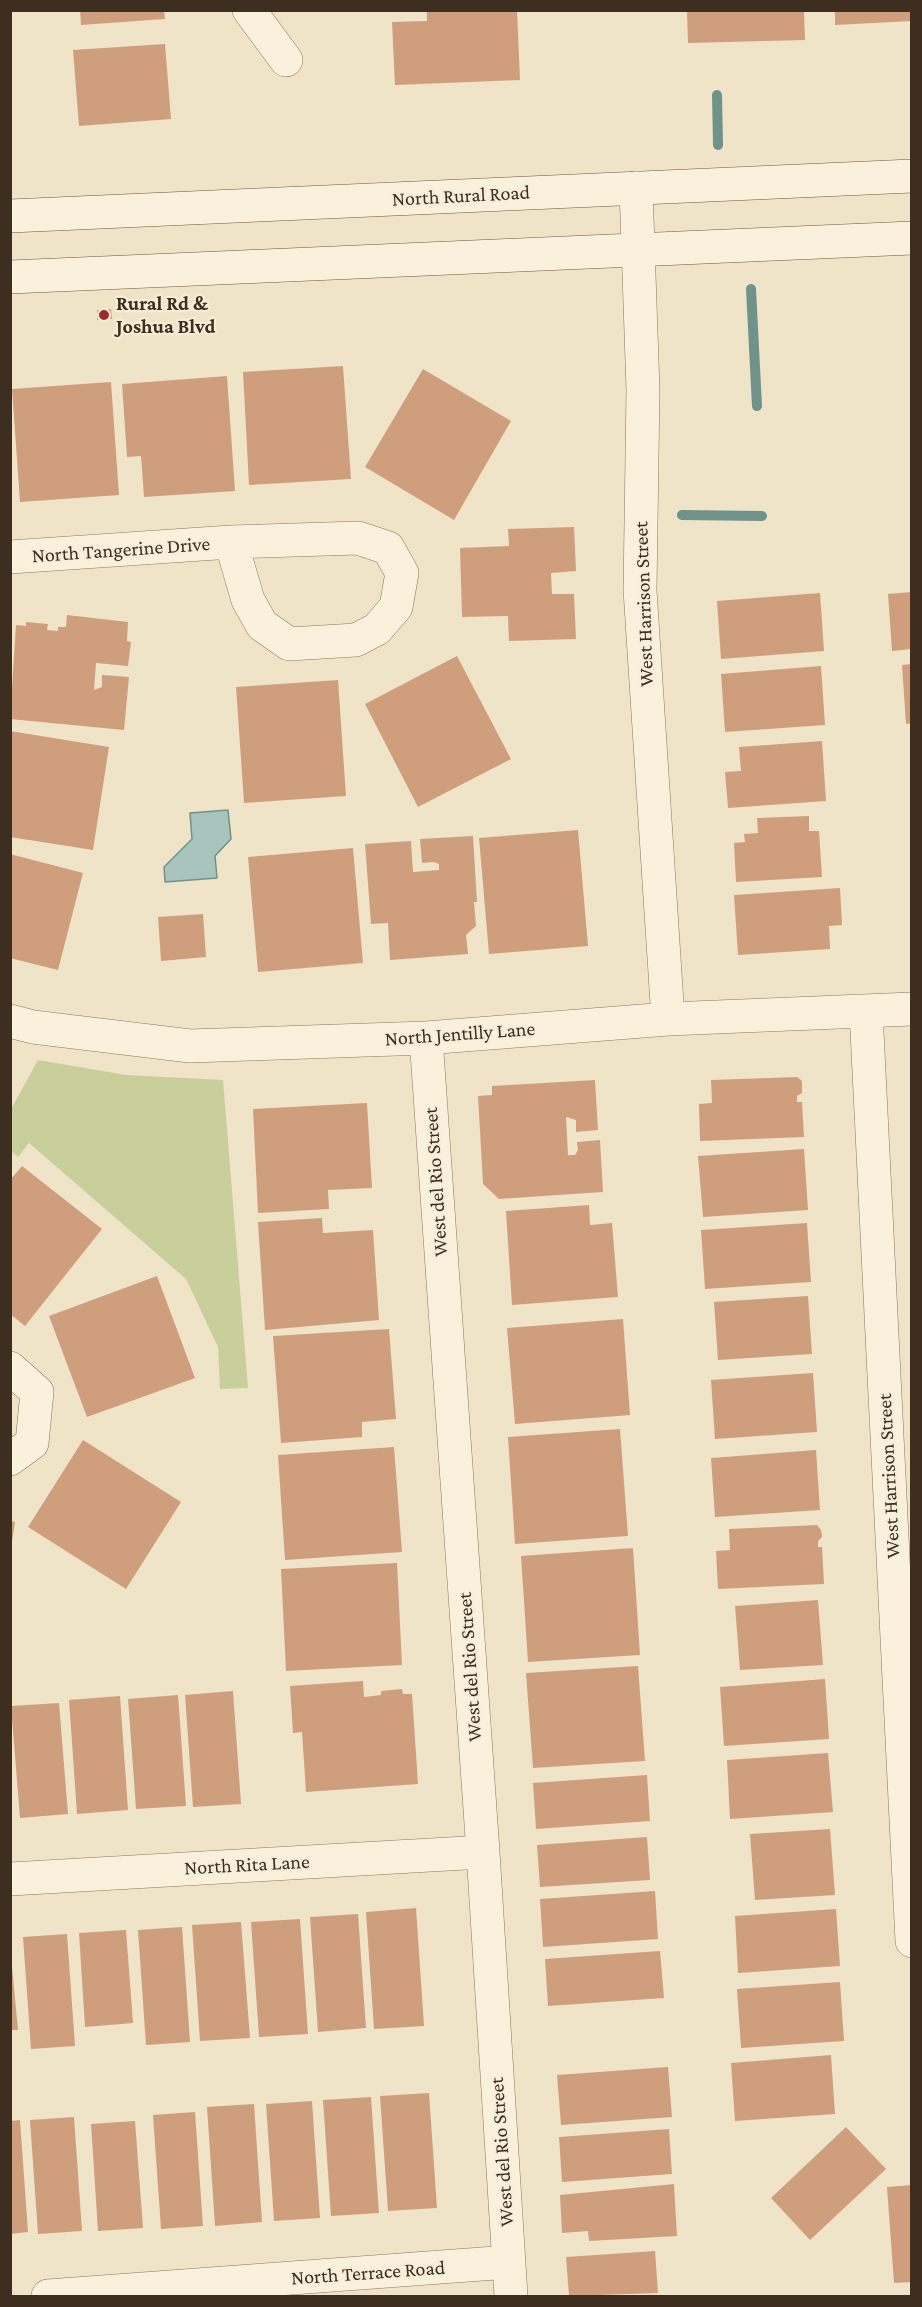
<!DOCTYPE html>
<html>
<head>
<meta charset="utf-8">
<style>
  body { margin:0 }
  #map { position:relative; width:922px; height:2307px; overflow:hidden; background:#f0e4c8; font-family:"Crimson Pro",serif }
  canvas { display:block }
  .frame { position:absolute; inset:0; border:12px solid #3d2e20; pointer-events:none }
</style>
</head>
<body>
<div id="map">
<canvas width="922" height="2307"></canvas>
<div class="frame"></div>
</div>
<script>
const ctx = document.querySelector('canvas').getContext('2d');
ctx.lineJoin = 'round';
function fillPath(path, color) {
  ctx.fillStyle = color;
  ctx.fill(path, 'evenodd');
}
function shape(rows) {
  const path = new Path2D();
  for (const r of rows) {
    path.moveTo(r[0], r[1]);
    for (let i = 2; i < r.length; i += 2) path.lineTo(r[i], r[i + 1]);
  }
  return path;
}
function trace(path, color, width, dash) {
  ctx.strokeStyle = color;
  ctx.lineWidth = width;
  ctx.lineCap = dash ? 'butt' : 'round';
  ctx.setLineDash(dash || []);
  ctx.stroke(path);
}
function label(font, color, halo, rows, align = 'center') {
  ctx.font = font + ' "Crimson Pro",serif';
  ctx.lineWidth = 4.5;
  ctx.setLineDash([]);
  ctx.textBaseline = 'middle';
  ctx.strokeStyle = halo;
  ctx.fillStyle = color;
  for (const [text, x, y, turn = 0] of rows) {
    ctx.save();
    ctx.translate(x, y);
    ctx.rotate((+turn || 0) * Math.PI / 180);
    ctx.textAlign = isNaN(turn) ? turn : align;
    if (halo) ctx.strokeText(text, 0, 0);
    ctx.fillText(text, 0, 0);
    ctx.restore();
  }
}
fillPath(shape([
  [38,1060,126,1075,223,1080,248,1388,220,1389,218,1347,186,1279,29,1143,18,1157,11,1151,11,1109]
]), '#c9cf9b');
const water = shape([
  [228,810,231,839,215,856,217,878,165,882,164,867,192,839,190,813,228,810]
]);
fillPath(water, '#a9c4bc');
trace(water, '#6f938a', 1.5);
trace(shape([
  [717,95,718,145],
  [751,289,757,406],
  [682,515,762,516]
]), '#6f938a', 10);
fillPath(shape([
  [80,10,164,10,165,19,81,25],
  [434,10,517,10,520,80,395,85,392,22,427,21,427,11],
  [687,10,804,10,805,40,688,43],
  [835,10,912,10,912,21,835,25],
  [165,44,171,119,79,126,73,50],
  [111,309,112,319,97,320,97,310],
  [343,366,351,479,249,485,243,372],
  [423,369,511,421,454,520,365,467],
  [227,376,235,491,144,497,141,456,127,457,122,384],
  [111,382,119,495,20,502,12,389],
  [574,527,576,571,551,573,552,594,574,594,576,639,509,641,508,616,462,617,460,548,509,546,508,529],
  [912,592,912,649,892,651,888,594],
  [820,593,824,651,721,659,717,601],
  [67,615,128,622,127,641,131,642,128,666,96,663,94,690,102,687,102,675,129,677,124,730,10,719,16,625,26,626,26,622,48,624,47,630,58,631,58,627,66,627],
  [457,656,511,759,418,807,365,704],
  [912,664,912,723,906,724,902,665],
  [821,666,825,725,725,732,721,674],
  [338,680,346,796,244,803,236,687],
  [10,731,109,747,93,850,10,837],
  [822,741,826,801,728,808,725,772,741,771,739,747],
  [809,816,809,831,819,831,822,877,736,882,734,843,745,842,744,834,758,833,757,818],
  [578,830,588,946,489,954,479,838],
  [473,836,477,902,474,902,476,926,466,935,468,954,390,960,388,923,371,924,365,844,411,841,413,872,439,870,439,864,434,862,422,863,420,839],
  [353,848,363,963,258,972,248,857],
  [10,854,83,873,58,970,10,958],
  [840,888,842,925,829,926,830,949,738,955,734,895],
  [203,914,206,957,161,961,158,917],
  [797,1077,802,1081,802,1093,797,1096,797,1102,802,1102,804,1137,700,1141,699,1104,712,1103,711,1080],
  [595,1080,598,1130,576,1132,576,1120,566,1117,568,1155,575,1155,578,1150,577,1142,600,1140,603,1192,499,1199,483,1184,478,1096,492,1095,492,1086],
  [367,1103,372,1188,328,1190,329,1209,258,1213,253,1109],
  [804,1149,808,1210,703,1217,698,1156],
  [22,1166,102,1229,25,1326,10,1314,10,1180],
  [589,1205,590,1225,612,1223,618,1297,512,1305,506,1211],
  [322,1218,323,1233,373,1230,379,1320,265,1330,258,1222],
  [807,1223,811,1282,705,1289,701,1230],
  [157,1276,195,1378,87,1417,49,1316],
  [808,1296,812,1354,718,1360,714,1302],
  [623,1319,630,1415,515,1424,507,1328],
  [389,1329,396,1419,362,1422,362,1437,281,1443,273,1336],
  [813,1373,817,1432,715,1439,711,1380],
  [620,1429,628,1536,515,1544,508,1437],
  [83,1440,181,1502,126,1589,28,1527],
  [394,1447,402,1552,285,1560,278,1455],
  [816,1450,820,1510,715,1517,711,1458],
  [10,1521,15,1522,12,1542,10,1542],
  [817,1525,821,1530,822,1537,818,1541,818,1547,822,1547,824,1584,718,1589,716,1551,730,1550,729,1529],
  [633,1548,640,1655,528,1662,521,1556],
  [397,1563,402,1665,286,1671,281,1569],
  [818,1600,823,1665,740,1670,735,1606],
  [638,1666,645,1761,533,1768,526,1673],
  [825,1679,829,1739,724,1746,720,1687],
  [363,1681,364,1697,381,1695,381,1691,402,1689,403,1694,412,1694,418,1784,306,1792,302,1732,293,1733,290,1686],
  [233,1691,241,1804,193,1807,185,1695],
  [178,1695,186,1806,136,1809,128,1699],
  [120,1696,128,1810,77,1814,69,1700],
  [59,1703,68,1814,20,1818,11,1706],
  [828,1753,833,1812,730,1819,727,1760],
  [647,1775,650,1821,536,1829,533,1783],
  [830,1829,835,1895,755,1900,750,1834],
  [647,1837,650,1880,540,1887,537,1845],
  [655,1891,658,1939,543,1947,540,1899],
  [416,1908,424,2026,374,2029,366,1912],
  [836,1909,840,1966,738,1973,735,1916],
  [358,1914,366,2028,318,2032,310,1917],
  [300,1919,308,2034,259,2037,251,1922],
  [241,1922,250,2038,200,2041,192,1925],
  [182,1927,190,2042,146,2045,138,1930],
  [126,1930,133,2023,85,2027,79,1933],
  [67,1934,75,2046,31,2049,23,1937],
  [10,1945,18,2030,10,2030],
  [660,1951,664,1998,548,2006,545,1959],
  [840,1982,844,2041,741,2048,737,1989],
  [831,2055,835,2114,735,2121,731,2063],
  [668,2067,672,2117,561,2125,557,2075],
  [429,2093,437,2208,388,2211,380,2096],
  [371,2097,379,2213,331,2216,323,2100],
  [312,2101,320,2218,274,2221,266,2104],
  [254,2104,262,2222,215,2226,207,2107],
  [195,2112,203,2226,161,2229,153,2115],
  [74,2117,82,2231,38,2234,30,2120],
  [20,2120,28,2232,10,2234,10,2121],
  [135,2121,143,2228,98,2231,91,2124],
  [846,2127,886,2169,810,2240,771,2198],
  [669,2129,672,2174,562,2182,559,2137],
  [674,2184,677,2236,589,2241,588,2231,562,2233,560,2195],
  [912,2185,912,2282,894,2283,887,2187],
  [655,2251,658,2293,569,2296,566,2257]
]), '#cf9f7d');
const minor = shape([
  [249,10,286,60],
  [636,188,643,390,640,590,668,1019],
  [10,557,231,542,358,538,388,548,402,573,396,607,377,629,356,640,289,644,262,625,248,600,231,542],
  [866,1011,912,1941],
  [10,1021,33,1027,190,1046,426,1038,668,1019,912,1009],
  [426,1038,483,1852,511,2296],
  [10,1368,37,1392,32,1443,10,1459],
  [10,1879,483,1852],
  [48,2296,509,2262]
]);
const secondary = shape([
  [10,216,912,176],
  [10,277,912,238]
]);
trace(minor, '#8d765c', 34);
trace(secondary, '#6f573f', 34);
trace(minor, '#faf1dc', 33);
trace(secondary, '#faf1dc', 33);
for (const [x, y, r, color] of [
  [104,315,6,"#9e2a2b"]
]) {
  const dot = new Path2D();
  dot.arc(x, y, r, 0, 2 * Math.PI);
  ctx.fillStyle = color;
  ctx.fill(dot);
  trace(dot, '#f7eed8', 2);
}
label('20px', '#3d2e20', '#f7eed8', [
  ["North Rural Road",461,196,-3],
  ["North Tangerine Drive",121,550,-4],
  ["West Harrison Street",644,604,-92],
  ["North Jentilly Lane",460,1034,-4],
  ["West del Rio Street",436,1182,-94],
  ["West Harrison Street",889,1476,-93],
  ["West del Rio Street",470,1667,-94],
  ["North Rita Lane",247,1865,-3],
  ["West del Rio Street",502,2152,-94],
  ["North Terrace Road",368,2273,-4]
]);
label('bold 20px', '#3d2e20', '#f7eed8', [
  ["Rural Rd &",116,304],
  ["Joshua Blvd",116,327]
], 'left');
</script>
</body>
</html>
